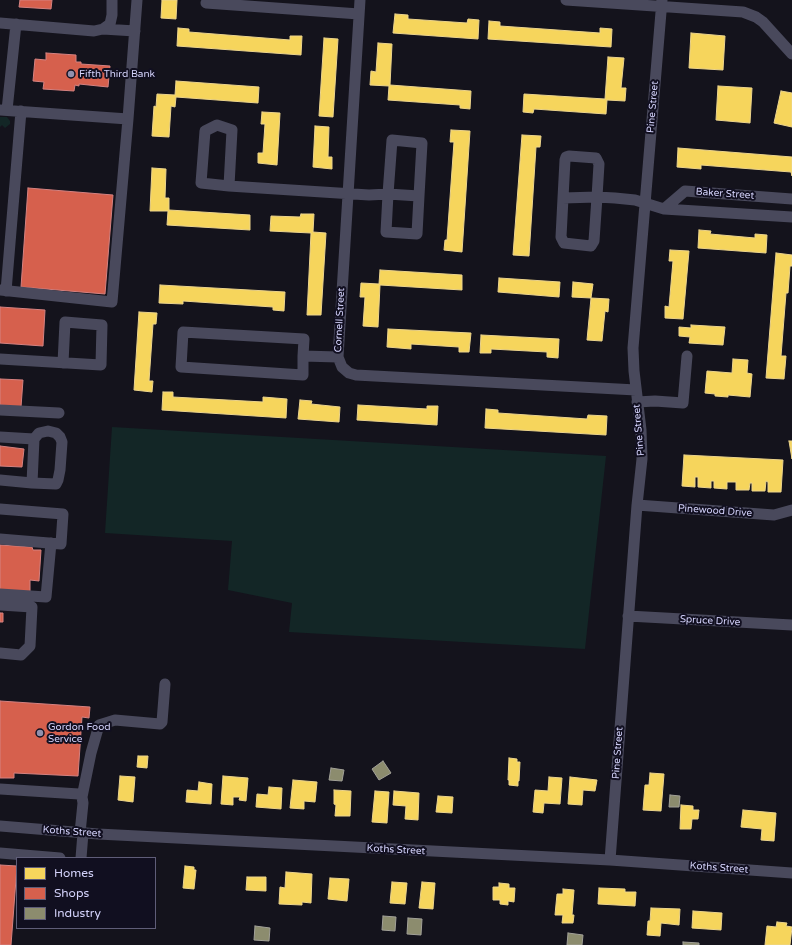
<!DOCTYPE html>
<html>
<head>
<meta charset="utf-8">
<style>
  body { margin:0 }
  #map { position:relative; width:792px; height:945px; overflow:hidden; background:#14131c; font-family:"Varela Round",sans-serif }
  canvas { display:block }
  .legend { position:absolute; left:16px; top:857px; width:140px; height:72px; box-sizing:border-box; background:#110f20; border:1px solid #5f5d78; margin:0; padding:5px 7px; list-style:none; font-size:12px; color:#d4d3fb }
  .legend li { display:flex; align-items:center; gap:8px; height:20px }
  .legend b { width:20px; border:1px solid #5f5d78 }
</style>
</head>
<body>
<div id="map">
<canvas width="792" height="945"></canvas>
<ul class="legend">
<li><b style="height:11px;background:#f6d55c"></b>Homes</li>
<li><b style="height:11px;background:#d6604d"></b>Shops</li>
<li><b style="height:11px;background:#8c8c6e"></b>Industry</li>
</ul>
</div>
<script>
const ctx = document.querySelector('canvas').getContext('2d');
ctx.lineJoin = 'round';
function fillPath(path, color) {
  ctx.fillStyle = color;
  ctx.fill(path, 'evenodd');
}
function shape(rows) {
  const path = new Path2D();
  for (const r of rows) {
    path.moveTo(r[0], r[1]);
    for (let i = 2; i < r.length; i += 2) path.lineTo(r[i], r[i + 1]);
  }
  return path;
}
function trace(path, color, width, dash) {
  ctx.strokeStyle = color;
  ctx.lineWidth = width;
  ctx.lineCap = dash ? 'butt' : 'round';
  ctx.setLineDash(dash || []);
  ctx.stroke(path);
}
function label(font, color, halo, rows, align = 'center') {
  ctx.font = font + ' "Varela Round",sans-serif';
  ctx.lineWidth = 4;
  ctx.setLineDash([]);
  ctx.textBaseline = 'middle';
  ctx.strokeStyle = halo;
  ctx.fillStyle = color;
  for (const [text, x, y, turn = 0] of rows) {
    ctx.save();
    ctx.translate(x, y);
    ctx.rotate((+turn || 0) * Math.PI / 180);
    ctx.textAlign = isNaN(turn) ? turn : align;
    if (halo) ctx.strokeText(text, 0, 0);
    ctx.fillText(text, 0, 0);
    ctx.restore();
  }
}
fillPath(shape([
  [0,117,7,117,10,121,10,124,5,128,2,125,0,127],
  [112,427,606,456,585,649,289,632,292,603,228,590,232,541,105,533]
]), '#132626');
const homes = shape([
  [162,0,177,0,176,19,161,18,162,0],
  [395,14,408,15,408,19,467,23,468,19,479,20,478,39,393,33,395,14],
  [489,21,500,22,500,26,600,33,600,28,612,29,611,47,488,39,489,21],
  [178,28,189,29,189,32,290,40,290,36,302,36,301,55,177,46,178,28],
  [691,33,725,36,723,70,689,68,691,33],
  [324,38,338,39,333,117,319,116,324,38],
  [378,43,392,44,390,85,471,91,470,109,460,108,460,105,388,100,389,86,370,85,371,71,376,72,378,43],
  [608,57,624,58,621,88,626,88,625,101,607,100,606,114,534,109,533,113,523,112,524,94,605,99,608,57],
  [176,81,259,87,258,103,176,97,175,107,171,106,169,137,152,136,154,106,156,107,157,94,175,95,176,81],
  [718,86,752,88,750,123,716,120,718,86],
  [781,91,792,93,792,127,774,123,781,91],
  [262,112,280,113,277,165,258,163,258,153,263,153,265,124,261,124,262,112],
  [315,126,329,127,328,157,332,157,332,169,313,167,315,126],
  [451,130,470,131,462,252,444,250,445,240,447,240,454,142,450,142,451,130],
  [522,135,541,136,540,147,536,147,529,256,513,255,522,135],
  [678,148,792,157,792,176,791,172,701,165,701,169,677,167,678,148],
  [152,168,166,169,165,198,169,198,169,210,250,215,250,230,167,225,168,211,150,211,152,168],
  [301,214,314,214,313,232,326,233,321,315,307,315,311,233,270,231,271,216,300,217,301,214],
  [699,230,711,231,710,234,755,238,755,234,767,235,766,253,698,248,699,230],
  [670,250,689,251,683,319,665,318,665,306,669,307,673,261,669,261,670,250],
  [776,253,792,255,792,266,790,266,788,293,786,293,781,356,786,356,784,379,766,378,776,253],
  [380,270,462,275,462,290,380,285,378,327,363,326,365,297,360,297,361,283,379,284,380,270],
  [499,278,560,282,559,297,498,292,499,278],
  [573,282,593,284,591,298,609,299,608,312,605,311,602,341,587,340,591,298,572,297,573,282],
  [160,285,285,292,284,311,273,310,273,307,183,301,183,304,159,303,160,285],
  [139,312,157,313,156,324,153,324,149,381,153,381,152,392,134,390,139,312],
  [691,325,725,327,723,345,689,343,690,337,679,336,679,327,691,328,691,325],
  [388,329,471,333,469,352,459,352,459,347,411,344,411,349,387,347,388,329],
  [481,335,559,339,558,358,547,357,547,352,491,349,491,353,480,353,481,335],
  [733,359,748,360,747,373,752,374,750,397,728,395,728,397,715,396,715,394,705,393,707,371,732,373,733,359],
  [163,392,173,392,173,397,263,402,263,397,287,399,286,418,162,410,163,392],
  [300,400,312,401,311,404,340,407,339,422,298,419,300,400],
  [358,405,427,409,427,406,438,406,437,425,357,420,358,405],
  [486,409,498,410,498,413,587,419,588,415,607,416,606,435,485,428,486,409],
  [789,441,792,441,792,459,789,441],
  [684,455,783,460,781,492,768,492,768,482,766,481,765,491,752,491,752,483,750,483,749,490,736,490,736,482,727,482,727,489,714,488,714,481,711,481,711,488,698,487,698,477,695,477,695,487,682,486,684,455],
  [138,756,148,756,147,768,137,767,138,756],
  [509,758,517,759,517,762,520,762,519,781,518,781,518,786,509,785,509,780,508,780,509,758],
  [650,773,664,774,661,811,643,810,645,785,649,785,650,773],
  [120,776,135,777,133,802,118,800,120,776],
  [223,776,248,778,246,801,239,800,240,797,233,797,233,805,221,804,223,776],
  [549,777,562,778,560,804,544,803,543,813,533,812,535,790,548,791,549,777],
  [570,777,597,780,595,791,583,790,582,805,568,804,570,777],
  [293,780,317,782,315,802,304,801,304,809,290,808,293,780],
  [199,782,212,784,211,804,186,802,187,790,198,791,199,782],
  [269,787,282,788,281,809,256,807,257,794,268,795,269,787],
  [334,790,351,791,350,816,335,816,336,805,334,804,334,790],
  [375,791,389,792,387,823,372,822,375,791],
  [394,791,419,793,418,820,405,819,406,806,393,805,394,791],
  [438,796,453,797,452,813,436,812,438,796],
  [681,805,693,806,693,810,699,810,698,819,692,819,691,829,680,829,681,805],
  [743,810,776,813,774,841,761,840,762,829,741,827,743,810],
  [185,866,194,867,194,870,196,870,194,889,183,888,185,866],
  [286,872,312,874,311,903,302,902,302,905,279,904,280,887,285,888,286,872],
  [247,877,266,877,266,891,246,890,247,877],
  [330,878,349,879,347,901,328,899,330,878],
  [392,882,407,883,405,904,390,903,392,882],
  [422,882,435,883,433,909,419,908,422,882],
  [499,883,509,884,509,888,515,888,514,902,508,901,508,905,500,904,500,900,493,900,493,887,499,887,499,883],
  [599,888,625,889,625,892,636,892,635,906,598,904,599,888],
  [563,889,574,890,572,915,574,915,573,923,562,923,563,915,555,915,557,894,563,894,563,889],
  [651,908,680,909,679,925,661,923,660,936,647,935,648,921,650,921,651,908],
  [693,911,722,913,721,930,692,928,693,911],
  [777,922,787,923,786,926,792,927,790,945,765,945,767,926,776,927,777,922]
]);
fillPath(homes, '#f6d55c');
trace(homes, '#ecd48c', 1);
const shops = shape([
  [20,0,52,0,51,9,19,7,20,0],
  [46,53,76,55,76,62,81,62,81,64,110,66,108,87,79,84,79,86,75,85,74,91,43,89,44,82,33,81,35,59,46,60,46,53],
  [28,188,113,195,105,294,21,287,28,188],
  [0,307,45,310,43,346,0,343,0,307],
  [0,379,23,380,21,407,0,405,0,379],
  [0,446,24,449,22,467,0,466,0,446],
  [0,545,32,547,33,550,41,550,39,581,30,580,30,595,0,593,0,545],
  [0,613,3,613,3,622,0,622,0,613],
  [0,701,90,707,89,718,82,717,78,776,14,773,14,778,0,778,0,701],
  [0,865,17,866,11,945,0,945,0,865]
]);
fillPath(shops, '#d6604d');
trace(shops, '#d58281', 1);
const industry = shape([
  [383,761,391,773,379,780,372,769,383,761],
  [331,768,344,770,342,781,329,780,331,768],
  [670,795,680,796,679,807,669,807,670,795],
  [383,916,396,917,395,931,382,930,383,916],
  [408,918,422,919,421,935,407,934,408,918],
  [255,926,270,928,269,941,254,940,255,926],
  [568,933,583,935,582,945,567,945,568,933],
  [683,942,699,943,699,945,683,945,683,942]
]);
fillPath(industry, '#8c8c6e');
trace(industry, '#a2a198', 1);
trace(shape([
  [360,0,338,357,342,367,349,373,356,375,636,390],
  [566,0,743,12,756,17,763,22,792,54],
  [206,3,359,14],
  [0,23,94,31,103,29,110,24,112,15,112,0],
  [103,29,135,31],
  [0,110,128,119,137,0],
  [7,110,16,24],
  [229,186,232,130,217,125,205,131,201,183,229,186,369,195,388,194,392,140,422,143,419,196,417,234,386,232,388,194,419,196],
  [563,198,561,237,564,243,591,246,594,241,597,197,599,164,596,158,569,156,566,157,565,160,563,198,597,197,615,198,635,200,664,209,792,217],
  [664,209,685,191,792,199],
  [0,290,112,302,128,119],
  [6,291,21,111],
  [303,356,303,375,181,367,183,332,304,339,303,356,338,357],
  [0,359,101,365,102,325,65,322,63,363],
  [637,402,655,401,683,403,687,356],
  [0,410,59,413],
  [0,437,34,439,32,483,0,480],
  [32,483,56,484,58,480,60,470,62,442,60,437,56,433,48,431,39,433,34,439],
  [637,505,774,515,792,510],
  [0,509,63,514,61,544,0,539],
  [0,594,46,597,51,543],
  [0,605,32,607,30,646,21,655,0,653],
  [628,616,792,625],
  [0,789,79,794,82,797,83,803,80,833],
  [82,797,91,753,99,725,115,720,160,724,162,722,165,684],
  [0,826,98,834,610,860,792,873],
  [0,853,60,858],
  [81,858,83,833],
  [610,860,637,505,642,459,641,430,634,371,633,348,662,0]
]), '#49495c', 11);
for (const [x, y, r, color] of [
  [71,74,4,"#9190ad"],
  [40,733,4,"#9190ad"]
]) {
  const dot = new Path2D();
  dot.arc(x, y, r, 0, 2 * Math.PI);
  ctx.fillStyle = color;
  ctx.fill(dot);
  trace(dot, '#110f20', 1.5);
}
label('10px', '#d4d3fb', '#110f20', [
  ["Fifth Third Bank",79,74],
  ["Gordon Food",48,727],
  ["Service",48,739]
], 'left');
label('10px', '#d4d3fb', '#110f20', [
  ["Pine Street",653,107,-85],
  ["Baker Street",725,194,4],
  ["Cornell Street",340,320,-87],
  ["Pine Street",639,430,-95],
  ["Pinewood Drive",715,511,4],
  ["Spruce Drive",710,621,3],
  ["Pine Street",618,753,-86],
  ["Koths Street",72,832,4],
  ["Koths Street",396,850,3],
  ["Koths Street",719,868,4]
]);
</script>
</body>
</html>
